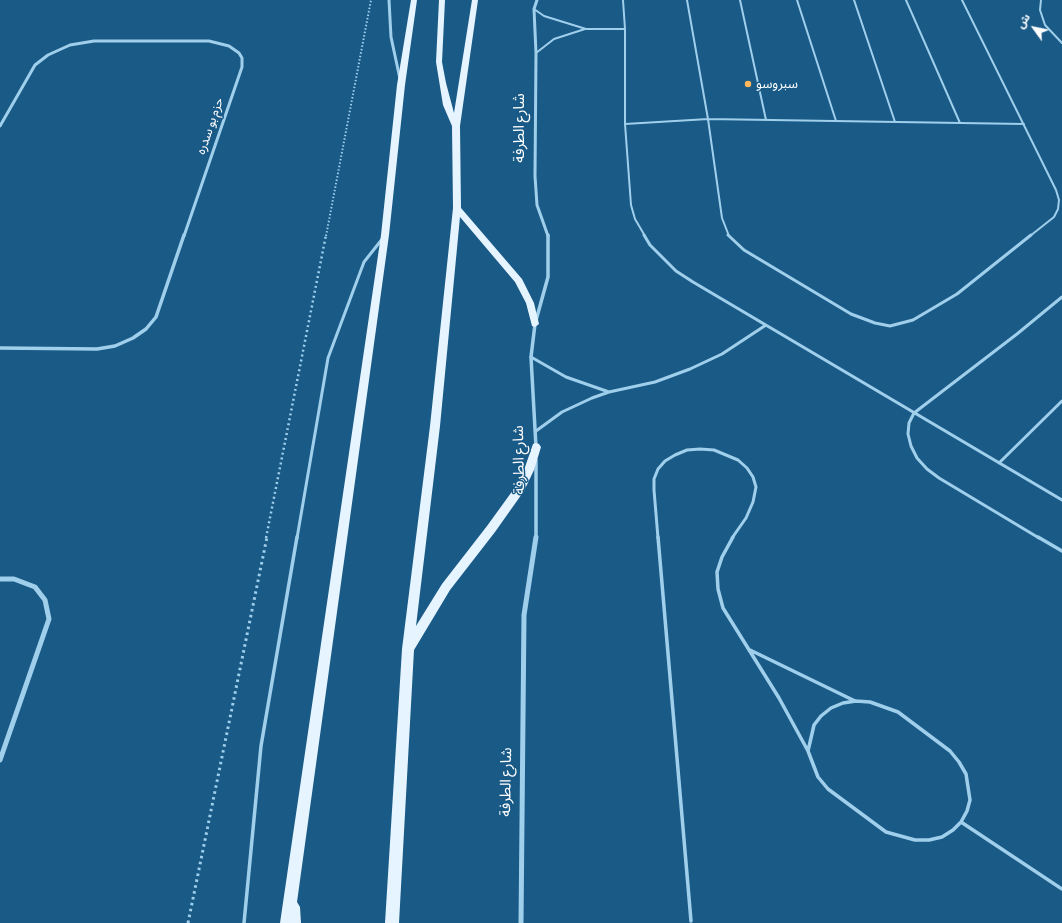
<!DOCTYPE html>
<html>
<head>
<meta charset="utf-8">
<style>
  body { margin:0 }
  #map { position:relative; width:1062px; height:923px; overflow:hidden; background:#195a87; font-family:"Alegreya Sans","Noto Sans Arabic",sans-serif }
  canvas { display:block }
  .north { position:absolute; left:1014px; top:8px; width:40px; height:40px; -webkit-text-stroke:3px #195a87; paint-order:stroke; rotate:303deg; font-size:11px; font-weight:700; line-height:16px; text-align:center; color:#fff }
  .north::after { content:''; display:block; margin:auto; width:14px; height:18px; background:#fff; clip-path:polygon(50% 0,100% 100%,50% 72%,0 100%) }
</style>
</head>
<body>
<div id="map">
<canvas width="1062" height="923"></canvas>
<div class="north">ش</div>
</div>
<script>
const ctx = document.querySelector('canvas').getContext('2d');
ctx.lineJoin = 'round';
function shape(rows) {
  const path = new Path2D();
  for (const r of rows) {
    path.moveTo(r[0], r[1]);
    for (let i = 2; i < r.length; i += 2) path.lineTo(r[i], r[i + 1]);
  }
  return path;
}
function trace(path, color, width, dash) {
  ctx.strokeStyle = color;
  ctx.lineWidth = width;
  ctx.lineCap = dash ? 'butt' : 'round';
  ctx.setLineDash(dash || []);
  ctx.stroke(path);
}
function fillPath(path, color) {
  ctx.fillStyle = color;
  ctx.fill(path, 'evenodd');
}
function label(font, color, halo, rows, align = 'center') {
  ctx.font = font + ' "Alegreya Sans","Noto Sans Arabic",sans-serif';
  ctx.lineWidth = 3;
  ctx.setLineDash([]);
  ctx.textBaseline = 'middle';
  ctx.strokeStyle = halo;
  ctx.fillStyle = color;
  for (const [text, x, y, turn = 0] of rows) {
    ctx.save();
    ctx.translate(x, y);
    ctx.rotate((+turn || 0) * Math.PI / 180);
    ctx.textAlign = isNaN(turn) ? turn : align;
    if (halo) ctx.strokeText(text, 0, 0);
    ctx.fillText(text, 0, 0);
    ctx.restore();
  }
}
trace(shape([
  [326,236,371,0]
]), '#a0cfec', 2, [1.5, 2]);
trace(shape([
  [266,538,326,235]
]), '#a0cfec', 2.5, [2, 3]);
trace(shape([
  [188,923,267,537]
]), '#a0cfec', 3, [2.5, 3.5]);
trace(shape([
  [623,0,625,29,625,124,631,205,635,219,645,236],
  [687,0,708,119,722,218,729,236],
  [740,0,766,120],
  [797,0,836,121],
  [854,0,895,122],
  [906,0,960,123],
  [962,0,1056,190,1059,200,1058,209,1054,217,1030,236],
  [1041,0,1040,10,1045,25,1062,43],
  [534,9,544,16,586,29,625,29],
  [536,53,554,39,585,29],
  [625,124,708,119,1024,124]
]), '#a0cfec', 2);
trace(shape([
  [644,235,650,245,676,271,693,282,1062,500],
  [728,235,744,250,851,314,875,323,890,326,913,320,957,294,1031,235],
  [531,357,566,377,609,392],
  [536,431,562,412,592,398,609,392,655,382,690,369,722,354,766,325],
  [999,463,1062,401],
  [297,538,328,358,364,262,383,238],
  [658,538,654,490,654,479,658,469,665,461,675,455,687,450,700,449,714,450,738,460,747,468,753,477,756,487,753,502,746,518,732,538],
  [1039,538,939,478,927,469,917,458,911,446,908,434,909,423,914,413,1017,334,1062,297]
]), '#a0cfec', 3);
trace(shape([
  [658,537,691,921],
  [733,537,722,557,717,572,718,589,723,608,779,698,808,751],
  [1038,537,1062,551],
  [750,650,855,701],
  [856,701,870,702,898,712,950,751,959,762,966,774,970,800,967,811,961,822,953,830,942,837,929,840,915,840,886,832,828,789,818,777,808,751,814,725,821,716,831,708,843,703,856,701],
  [961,822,1062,889],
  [244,923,261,746,297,537]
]), '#a0cfec', 3.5);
trace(shape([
  [389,0,391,37,400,79],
  [537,0,534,9,536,53,535,176,537,205,548,236],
  [0,126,35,65,48,55,70,45,94,41,209,41,229,46,239,53,242,58,242,67,184,236]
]), '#a0cfec', 3);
trace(shape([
  [0,348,97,349,115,346,133,338,146,329,156,317,184,235],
  [536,447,531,357,535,324,548,277,548,235],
  [536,460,536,538]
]), '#a0cfec', 3.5);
trace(shape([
  [0,579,14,579,35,587,45,600,49,619,0,760],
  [521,923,524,615,536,537]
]), '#a0cfec', 5);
fillPath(shape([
  [411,0,417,0,405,85,389,235,297,902,300,907,301,923,280,923,381,235,397,85,411,0],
  [439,0,445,0,442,62,446,83,454,113,472,0,478,0,460,126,461,208,522,279,534,303,539,324,535,327,532,326,526,303,515,282,460,217,440,426,416,626,442,584,487,526,516,486,524,470,533,444,536,443,539,444,541,447,534,470,524,491,495,532,450,590,414,650,399,923,385,923,402,649,430,426,453,208,452,126,443,105,436,62,439,0]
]), '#e6f4ff');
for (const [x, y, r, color] of [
  [748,84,4,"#ffb75c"]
]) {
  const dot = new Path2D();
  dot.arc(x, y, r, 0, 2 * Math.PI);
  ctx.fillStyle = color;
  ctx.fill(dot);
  trace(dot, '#195a87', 1.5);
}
label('13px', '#fff', '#195a87', [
  ["سبروسو",756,84]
], 'left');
label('13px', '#fff', '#195a87', [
  ["حزم بو سدره",210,126,-71]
]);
label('15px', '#fff', '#195a87', [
  ["شارع الطرفة",519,128,-90],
  ["شارع الطرفة",519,460,-91],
  ["شارع الطرفة",506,782,-89]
]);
</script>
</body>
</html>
